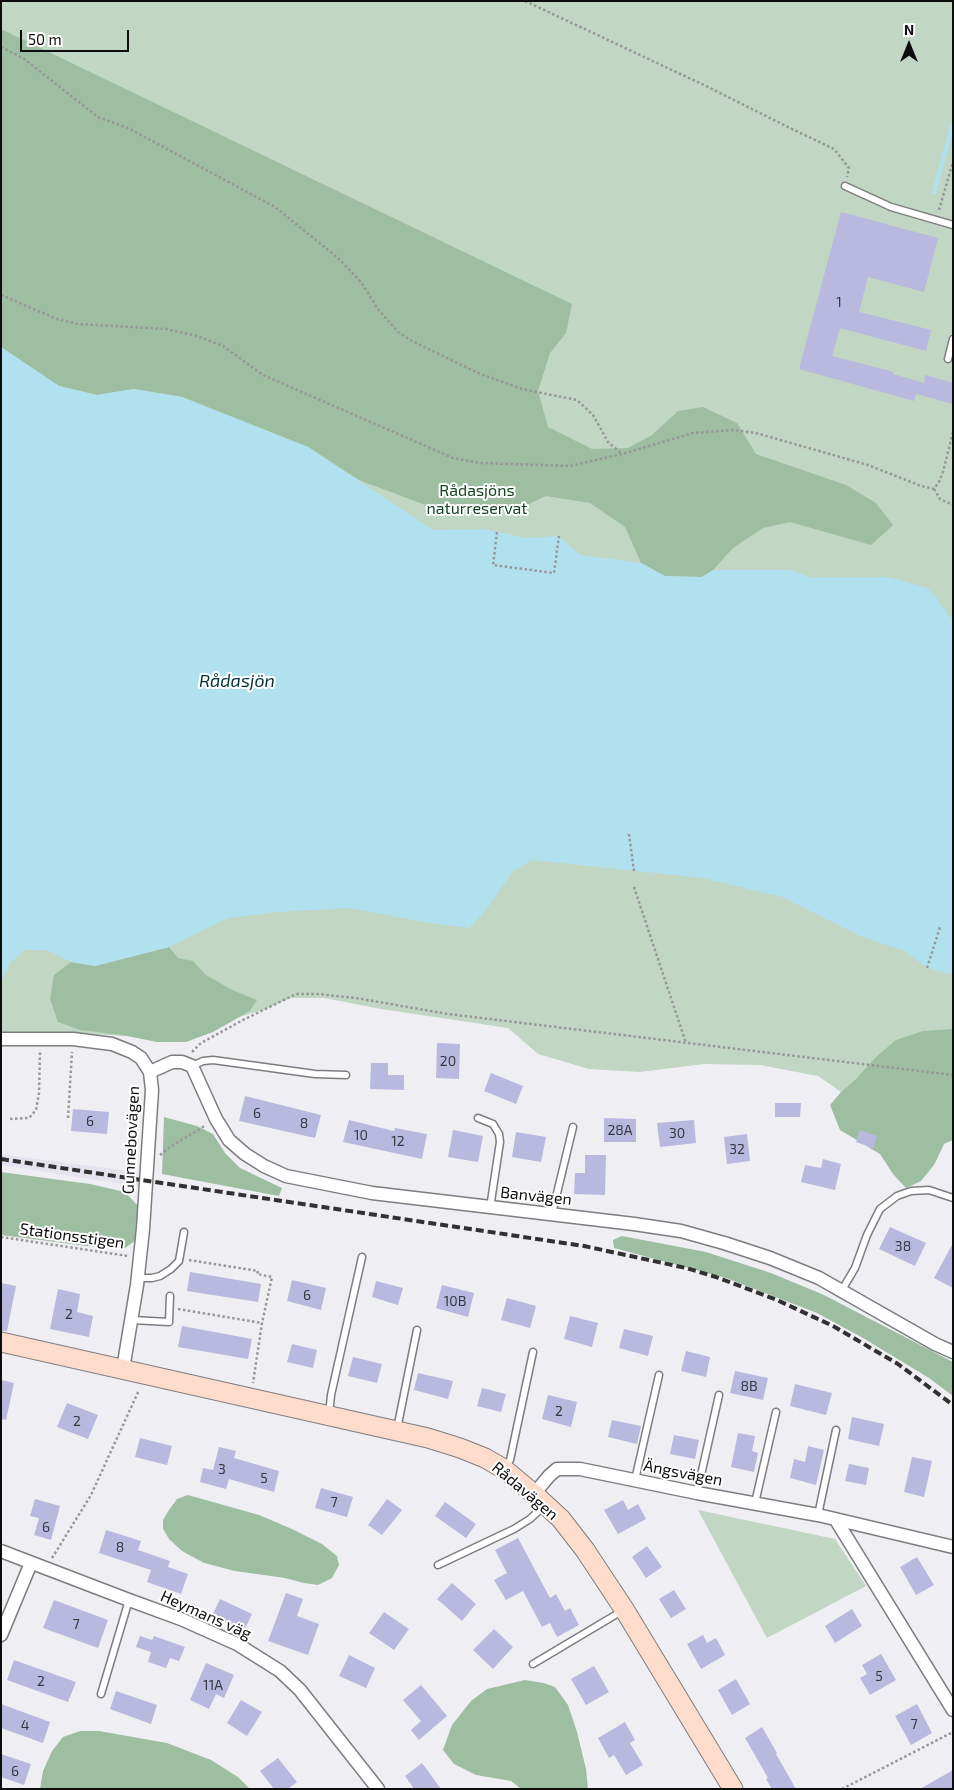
<!DOCTYPE html>
<html>
<head>
<meta charset="utf-8">
<style>
  body { margin:0 }
  #map { position:relative; width:954px; height:1790px; overflow:hidden; background:#efeff3; font-family:"Exo 2",sans-serif }
  canvas { display:block }
  .frame { position:absolute; inset:0; border:2px solid #0d0d0e; pointer-events:none }
  .north { position:absolute; left:884px; top:20px; width:50px; height:50px; -webkit-text-stroke:4px #fff; paint-order:stroke; rotate:0deg; font-size:14px; font-weight:700; line-height:20px; text-align:center; color:#0d0d0e }
  .north::after { content:''; display:block; margin:auto; width:18px; height:22px; background:#0d0d0e; clip-path:polygon(50% 0,100% 100%,50% 72%,0 100%) }
  .scale { position:absolute; left:20px; top:30px; width:109px; height:22px; box-sizing:border-box; border:2px solid #0d0d0e; border-top:0; padding-left:6px; font-size:15px; line-height:18px; white-space:nowrap; color:#0d0d0e; -webkit-text-stroke:4px #fff; paint-order:stroke }
</style>
</head>
<body>
<div id="map">
<canvas width="954" height="1790"></canvas>
<div class="frame"></div>
<div class="north">N</div>
<div class="scale">50 m</div>
</div>
<script>
const ctx = document.querySelector('canvas').getContext('2d');
ctx.lineJoin = 'round';
function fillPath(path, color) {
  ctx.fillStyle = color;
  ctx.fill(path, 'evenodd');
}
function shape(rows) {
  const path = new Path2D();
  for (const r of rows) {
    path.moveTo(r[0], r[1]);
    for (let i = 2; i < r.length; i += 2) path.lineTo(r[i], r[i + 1]);
  }
  return path;
}
function trace(path, color, width, dash) {
  ctx.strokeStyle = color;
  ctx.lineWidth = width;
  ctx.lineCap = dash ? 'butt' : 'round';
  ctx.setLineDash(dash || []);
  ctx.stroke(path);
}
function label(font, color, halo, rows, align = 'center') {
  ctx.font = font + ' "Exo 2",sans-serif';
  ctx.lineWidth = 4;
  ctx.setLineDash([]);
  ctx.textBaseline = 'middle';
  ctx.strokeStyle = halo;
  ctx.fillStyle = color;
  for (const [text, x, y, turn = 0] of rows) {
    ctx.save();
    ctx.translate(x, y);
    ctx.rotate((+turn || 0) * Math.PI / 180);
    ctx.textAlign = isNaN(turn) ? turn : align;
    if (halo) ctx.strokeText(text, 0, 0);
    ctx.fillText(text, 0, 0);
    ctx.restore();
  }
}
fillPath(shape([
  [1,1154,143,1173,142,1187,1,1165]
]), '#e4e3ee');
fillPath(shape([
  [1,1,953,1,953,1087,857,1078,841,1092,818,1076,760,1065,704,1064,640,1072,589,1069,538,1054,508,1028,381,1009,324,998,291,998,263,1010,225,1021,178,1029,123,1036,78,1033,23,1033,1,1035],
  [698,1510,835,1539,866,1586,767,1638]
]), '#c1d6c3');
fillPath(shape([
  [1,29,572,304,566,333,550,353,538,391,548,427,592,449,628,448,652,435,678,411,703,407,737,423,756,454,846,485,876,503,893,525,871,545,790,522,763,528,733,548,713,570,702,577,665,576,641,563,625,527,590,503,546,496,514,511,428,506,359,480,308,447,182,397,134,389,97,395,59,386,1,347],
  [169,947,178,958,193,961,206,975,232,990,257,1000,250,1011,213,1032,186,1042,157,1042,122,1035,80,1030,58,1022,50,999,54,975,71,962,95,966],
  [953,1029,953,1140,944,1144,934,1165,921,1181,906,1188,893,1174,880,1154,840,1130,830,1105,841,1092,857,1078,876,1057,896,1040,923,1031],
  [164,1117,197,1126,213,1134,225,1153,240,1168,282,1188,279,1196,162,1174],
  [1,1172,90,1184,125,1192,140,1208,136,1240,125,1248,86,1246,1,1235],
  [622,1236,706,1252,771,1273,824,1295,953,1362,953,1396,929,1378,863,1338,817,1313,726,1278,614,1248,613,1240],
  [188,1495,259,1515,292,1529,322,1544,337,1556,339,1565,332,1578,318,1585,304,1583,285,1578,235,1571,204,1563,182,1551,169,1539,163,1529,163,1520,169,1510,177,1499],
  [525,1680,544,1683,555,1687,568,1705,577,1732,586,1769,588,1789,521,1789,511,1781,476,1775,454,1764,443,1750,452,1725,471,1701,487,1689],
  [80,1731,99,1731,167,1743,211,1760,238,1777,250,1789,40,1789,43,1771,52,1751,63,1737]
]), '#9ebea2');
fillPath(shape([
  [1,347,59,386,97,395,134,389,182,397,308,447,433,530,484,529,526,538,559,536,580,555,641,563,665,576,702,577,713,570,792,570,808,577,889,577,927,588,936,597,950,617,953,619,953,975,927,968,905,951,862,937,782,897,703,878,532,860,513,871,487,909,469,928,429,923,350,908,278,912,228,918,169,947,95,966,71,962,47,950,25,950,11,962,1,981]
]), '#b1e1ef');
trace(shape([
  [934,192,953,124]
]), '#b1e1ef', 4.5);
fillPath(shape([
  [841,212,938,238,924,292,868,277,859,312,931,330,926,351,840,328,832,356,894,372,893,374,924,383,925,375,953,383,953,404,916,394,914,401,799,369],
  [437,1043,460,1044,459,1079,436,1078],
  [371,1063,388,1063,388,1075,404,1075,404,1090,370,1089],
  [491,1073,523,1086,516,1104,484,1091],
  [245,1096,321,1115,315,1138,239,1121],
  [775,1103,801,1103,800,1117,775,1117],
  [73,1109,109,1112,107,1134,71,1131],
  [604,1118,636,1119,636,1142,604,1142],
  [349,1120,394,1131,395,1128,427,1134,422,1159,343,1142],
  [694,1120,696,1143,660,1147,657,1123],
  [453,1130,483,1136,478,1162,448,1157],
  [860,1130,877,1136,873,1148,856,1142],
  [516,1132,546,1137,541,1162,512,1157],
  [747,1134,750,1161,727,1164,724,1137],
  [585,1155,606,1155,605,1195,574,1194,575,1173,585,1173],
  [823,1159,841,1164,835,1190,801,1182,805,1165,821,1168],
  [890,1227,926,1243,915,1266,879,1249],
  [953,1243,953,1288,934,1278],
  [190,1272,261,1284,258,1302,187,1291],
  [292,1280,326,1288,321,1310,287,1301],
  [376,1281,403,1288,398,1305,372,1297],
  [1,1283,16,1286,7,1331,1,1331],
  [442,1285,474,1293,468,1317,436,1308],
  [58,1289,80,1294,77,1312,93,1316,89,1337,50,1329],
  [507,1298,536,1306,530,1328,501,1320],
  [570,1316,598,1323,592,1347,564,1339],
  [182,1326,252,1339,248,1359,178,1347],
  [624,1329,653,1336,648,1356,619,1348],
  [292,1344,317,1350,313,1368,287,1362],
  [686,1351,710,1357,706,1377,681,1371],
  [353,1357,382,1364,377,1383,348,1376],
  [735,1371,768,1378,763,1400,730,1393],
  [418,1373,453,1381,448,1399,414,1390],
  [1,1380,14,1383,6,1420,1,1419],
  [795,1384,832,1393,826,1415,790,1406],
  [482,1388,506,1394,501,1412,477,1406],
  [548,1395,577,1402,571,1427,542,1419],
  [67,1403,98,1415,88,1439,57,1427],
  [852,1417,884,1424,879,1446,848,1439],
  [612,1420,641,1426,637,1444,608,1437],
  [738,1433,755,1436,752,1451,758,1453,754,1472,731,1467],
  [674,1435,699,1440,695,1459,670,1454],
  [140,1438,172,1446,167,1465,135,1457],
  [808,1446,824,1450,816,1485,790,1478,794,1459,805,1462],
  [219,1447,236,1451,234,1458,279,1471,274,1492,229,1479,226,1489,200,1482,203,1468,213,1470],
  [912,1457,932,1461,924,1497,904,1492],
  [849,1464,869,1468,866,1485,845,1481],
  [321,1488,353,1497,347,1517,315,1508],
  [35,1499,60,1506,51,1540,34,1535,39,1518,30,1516],
  [387,1499,402,1510,382,1535,368,1525],
  [623,1500,628,1510,638,1504,646,1519,618,1534,604,1510],
  [445,1502,476,1524,466,1538,435,1516],
  [106,1530,141,1541,138,1550,170,1561,168,1567,188,1574,181,1594,147,1582,151,1570,99,1553],
  [518,1538,550,1598,556,1594,565,1611,570,1608,579,1625,557,1637,550,1623,542,1627,523,1591,506,1600,494,1580,507,1573,495,1550],
  [647,1546,662,1567,646,1578,632,1557],
  [917,1557,934,1585,916,1595,900,1567],
  [452,1583,476,1604,462,1621,437,1599],
  [674,1590,686,1609,671,1618,659,1599],
  [286,1593,303,1599,297,1616,319,1624,308,1655,268,1641],
  [220,1599,252,1614,244,1631,212,1616],
  [54,1600,108,1620,98,1648,43,1628],
  [852,1609,862,1626,835,1643,825,1626],
  [384,1612,409,1629,394,1650,369,1633],
  [494,1629,513,1647,493,1669,473,1650],
  [703,1635,707,1643,716,1638,725,1655,701,1669,687,1644],
  [140,1636,152,1640,154,1636,185,1647,179,1661,170,1658,166,1668,148,1662,151,1652,136,1647],
  [881,1654,896,1680,870,1695,860,1678,867,1674,862,1665],
  [349,1655,375,1668,366,1688,339,1676],
  [14,1660,76,1682,68,1702,7,1680],
  [206,1663,234,1675,224,1698,216,1694,209,1709,190,1700],
  [594,1666,609,1692,586,1705,571,1679],
  [736,1679,750,1704,732,1715,718,1690],
  [421,1685,447,1716,419,1740,411,1730,421,1721,403,1700],
  [116,1691,157,1705,151,1724,110,1709],
  [241,1700,262,1712,247,1736,227,1723],
  [1,1704,50,1722,43,1743,1,1728],
  [917,1704,932,1733,911,1745,895,1716],
  [625,1722,635,1740,630,1743,643,1765,626,1775,614,1755,609,1758,598,1738],
  [762,1727,777,1753,776,1754,796,1789,772,1789,766,1779,768,1778,745,1738],
  [1,1754,31,1764,24,1785,1,1777],
  [278,1758,297,1782,288,1789,274,1789,260,1771],
  [422,1763,441,1789,414,1789,405,1776],
  [953,1770,953,1789,920,1789]
]), '#b9b8de');
const lane = shape([
  [845,186,891,207,953,225],
  [948,359,953,339],
  [192,1066,203,1061,213,1060,315,1074,346,1075],
  [478,1118,493,1124,499,1134,500,1142,490,1208],
  [552,1214,573,1127],
  [138,1278,152,1278,160,1276,171,1269,179,1261,184,1232],
  [842,1290,855,1268,867,1235,880,1209,897,1196,911,1191,929,1190,953,1198],
  [132,1320,169,1322,170,1296],
  [329,1415,331,1395,362,1257],
  [397,1429,417,1330],
  [505,1467,510,1460,533,1352],
  [635,1480,659,1375],
  [697,1493,719,1395],
  [755,1503,776,1412],
  [818,1515,836,1430],
  [438,1565,514,1529,530,1519,545,1505],
  [533,1664,622,1611],
  [101,1694,129,1600]
]);
const street = shape([
  [1,1039,73,1039,112,1044,132,1052,141,1058,150,1072,152,1090,143,1229,137,1285,123,1369],
  [150,1072,172,1062,182,1062,192,1066,216,1119,229,1140,245,1154,264,1166,286,1176,372,1193,634,1224,681,1231,724,1243,770,1258,819,1278,935,1344,953,1352],
  [534,1494,549,1476,557,1469,580,1469,697,1493,818,1515,953,1547],
  [836,1520,953,1710],
  [1,1551,129,1600,181,1619,237,1644,280,1671,300,1690,378,1789],
  [1,1635,31,1563]
]);
const secondary = shape([
  [1,1342,428,1438,460,1448,485,1458,504,1469,534,1494,561,1519,585,1550,624,1609,733,1789]
]);
trace(lane, '#7d7d80', 9);
trace(street, '#7d7d80', 15);
trace(secondary, '#7d7d80', 21);
trace(shape([
  [525,1,706,86,790,128,834,149,849,168,847,177],
  [1,47,23,58,98,117,130,129,275,207,338,258,361,282,378,309,398,332,412,341,478,373,522,389,577,400,593,415,608,442,621,453],
  [939,210,953,162],
  [1,295,57,319,78,324,166,329,197,336,223,346,263,375,453,458,480,463,570,466,622,454,693,433,733,430,756,433,868,465,921,486,934,489,939,482,943,472,953,432],
  [934,489,940,499,953,505],
  [497,532,493,565,554,573,559,536],
  [629,834,634,871],
  [634,887,686,1043],
  [927,968,940,927],
  [192,1052,201,1043,243,1020,296,994,318,994,356,998,448,1014,953,1075],
  [68,1118,72,1052],
  [10,1119,29,1118,36,1110,39,1093,40,1052],
  [160,1155,170,1147,206,1125],
  [1,1237,128,1256],
  [189,1260,258,1271,257,1274,272,1277,262,1323,253,1383],
  [178,1309,262,1323],
  [52,1558,91,1495,139,1390],
  [842,1789,953,1732]
]), '#97979a', 2.5, [2.5, 2.5]);
trace(lane, '#fff', 6);
trace(street, '#fff', 12);
trace(secondary, '#fedccb', 19);
trace(shape([
  [1,1159,584,1246,686,1268,716,1277,777,1300,833,1326,898,1364,953,1405]
]), '#313132', 4, [8, 4]);
label('14px', '#383842', null, [
  ["1",839,302],
  ["20",448,1061],
  ["6",257,1113],
  ["6",90,1121],
  ["8",304,1123],
  ["28A",620,1130],
  ["30",677,1133],
  ["10",361,1135],
  ["12",398,1141],
  ["32",737,1149],
  ["38",903,1246],
  ["6",307,1295],
  ["10B",455,1301],
  ["2",69,1314],
  ["8B",749,1386],
  ["2",559,1411],
  ["2",77,1421],
  ["3",222,1469],
  ["5",264,1478],
  ["7",334,1502],
  ["6",46,1527],
  ["8",120,1547],
  ["7",76,1624],
  ["5",879,1676],
  ["2",41,1681],
  ["11A",213,1685],
  ["7",914,1724],
  ["4",25,1725],
  ["6",15,1771]
]);
label('16px', '#13451f', '#fff', [
  ["Rådasjöns",477,491],
  ["naturreservat",477,509]
]);
label('16px', '#0d0d0e', '#fff', [
  ["Gunnebovägen",131,1140,-87],
  ["Banvägen",536,1196,6],
  ["Stationsstigen",72,1236,8],
  ["Ängsvägen",683,1473,11],
  ["Rådavägen",525,1491,40],
  ["Heymans väg",206,1615,24]
]);
label('italic 18px', '#02313b', '#fff', [
  ["Rådasjön",237,681]
]);
</script>
</body>
</html>
